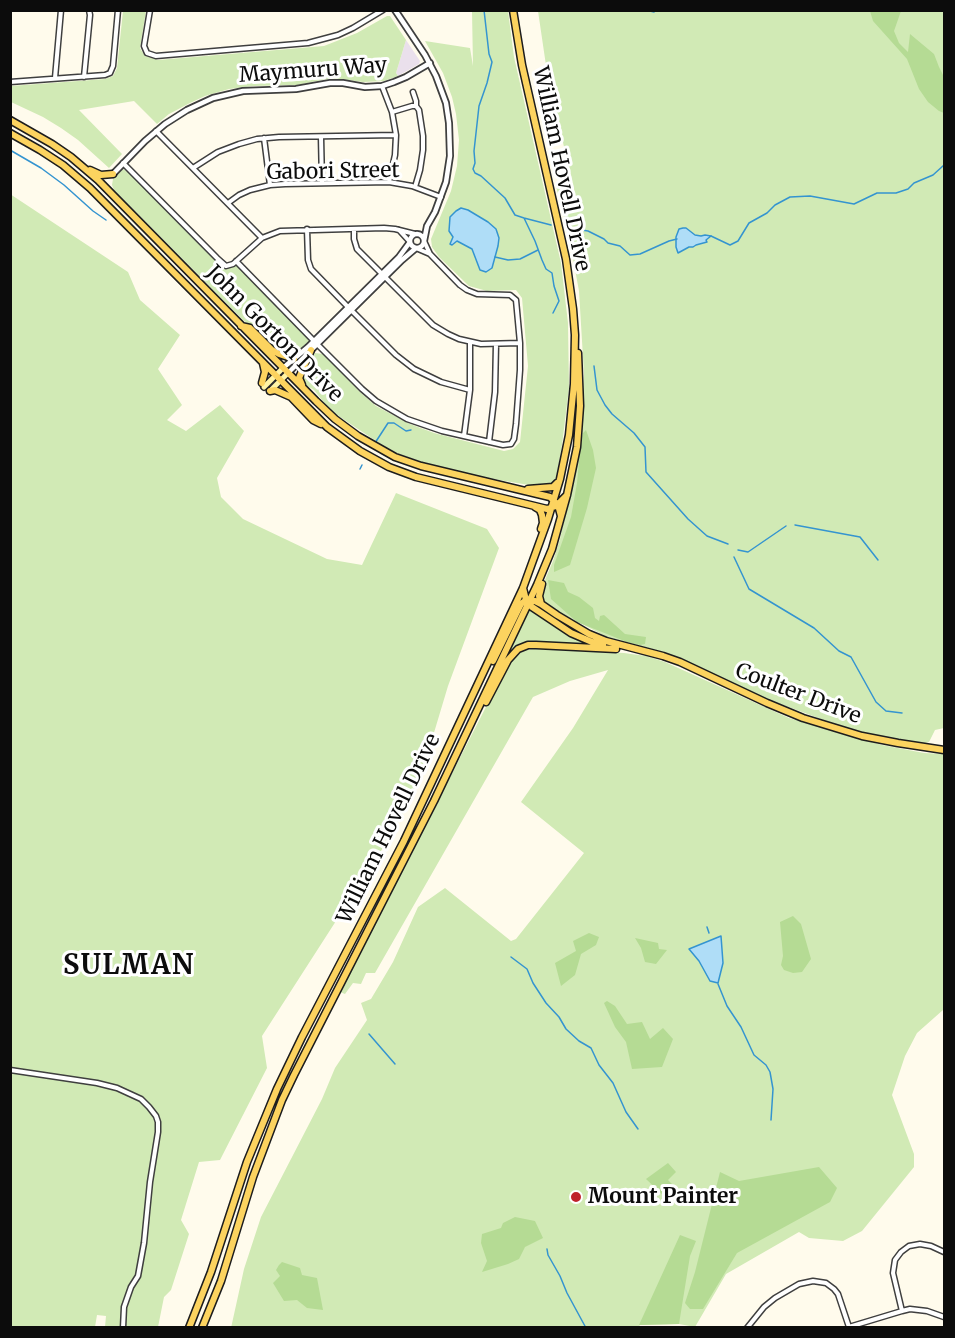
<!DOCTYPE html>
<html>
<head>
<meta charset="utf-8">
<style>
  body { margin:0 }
  #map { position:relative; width:955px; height:1338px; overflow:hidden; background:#fffbec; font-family:Merriweather,serif }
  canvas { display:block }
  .frame { position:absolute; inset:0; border:12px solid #0c0c0c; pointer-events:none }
</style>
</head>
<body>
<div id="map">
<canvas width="955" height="1338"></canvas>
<div class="frame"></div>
</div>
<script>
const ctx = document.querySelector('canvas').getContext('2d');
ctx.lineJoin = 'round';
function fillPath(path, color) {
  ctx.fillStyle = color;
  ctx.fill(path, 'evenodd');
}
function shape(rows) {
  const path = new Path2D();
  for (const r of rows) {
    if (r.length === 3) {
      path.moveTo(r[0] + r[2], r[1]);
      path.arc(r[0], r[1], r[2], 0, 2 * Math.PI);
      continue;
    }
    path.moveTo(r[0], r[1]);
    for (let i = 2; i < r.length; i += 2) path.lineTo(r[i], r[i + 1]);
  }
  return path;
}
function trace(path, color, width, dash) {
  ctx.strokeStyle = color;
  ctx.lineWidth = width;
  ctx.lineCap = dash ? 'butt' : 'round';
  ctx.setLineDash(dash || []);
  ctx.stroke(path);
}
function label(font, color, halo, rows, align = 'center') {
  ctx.font = font + ' Merriweather,serif';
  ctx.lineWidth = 6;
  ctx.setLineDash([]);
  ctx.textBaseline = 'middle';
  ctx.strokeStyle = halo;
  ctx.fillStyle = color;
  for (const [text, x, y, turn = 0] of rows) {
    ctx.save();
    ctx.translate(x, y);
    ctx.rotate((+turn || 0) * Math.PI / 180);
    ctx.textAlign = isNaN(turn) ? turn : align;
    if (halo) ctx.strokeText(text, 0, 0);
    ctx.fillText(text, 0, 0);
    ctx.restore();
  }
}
fillPath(shape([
  [406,40,420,61,419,64,398,76,396,73]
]), '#eae0ec');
fillPath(shape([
  [123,11,146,11,140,48,145,56,158,60,324,46,357,33,387,16,390,16,406,40,396,73,398,76,384,81,363,82,332,78,297,85,254,86,229,89,205,96,190,103,169,114,157,124,134,101,79,110,122,154,109,168,78,140,61,128,43,117,11,102,11,86,105,79,113,76,117,68],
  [472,11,508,11,514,57,561,263,568,323,569,388,562,445,556,479,554,484,547,486,535,486,481,477,424,463,391,451,337,415,326,405,314,390,306,385,303,380,303,376,304,369,315,353,323,354,361,393,376,406,410,424,434,433,504,451,513,449,520,442,528,366,522,298,516,290,487,291,469,286,439,257,432,247,431,239,451,191,457,166,459,140,456,114,452,97,443,73,425,41,470,48,473,66],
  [538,11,944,11,944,728,935,730,929,742,922,744,854,731,821,719,767,699,660,651,607,637,559,612,542,600,541,598,542,587,553,561,560,539,571,487,581,423,584,374,579,291,569,237,555,182,578,206,548,79],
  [123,169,130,173,222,266,227,268,235,265,238,266,302,330,308,339,309,341,307,345,295,354,287,355,274,349,252,327,243,320,114,190,112,185,113,179,118,171],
  [10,194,128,272,140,300,180,335,158,369,182,405,167,420,186,431,220,405,244,431,217,478,221,497,243,519,327,559,362,565,396,493,487,529,499,548,448,686,424,766,411,798,390,837,262,1036,267,1068,220,1160,199,1162,181,1220,189,1234,171,1290,164,1297,158,1327,105,1327,106,1316,97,1315,95,1327,11,1327],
  [530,609,567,633,589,645,539,643,515,649,509,654,508,653],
  [535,649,624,653,646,656,665,662,789,718,882,745,924,753,944,754,944,1007,943,1010,917,1033,905,1056,892,1095,914,1154,914,1167,862,1231,843,1241,809,1238,799,1232,726,1274,695,1327,679,1324,640,1325,638,1328,231,1328,244,1269,261,1217,322,1099,335,1068,367,1020,361,1003,371,999,393,962,418,907,445,888,511,941,516,939,584,853,521,802,573,728,608,670,570,681,533,697,375,973,366,973,361,984,353,983,345,994,340,992,509,662,516,654,524,650]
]), '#d1eab5');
fillPath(shape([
  [870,11,901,11,894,31,899,43,908,52,910,34,934,54,939,67,943,75,944,75,944,113,939,111,928,102,919,89,907,59,873,21],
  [586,430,593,450,596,468,587,508,570,565,554,572,554,565,571,517,577,483,581,440,583,433],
  [548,580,564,583,568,592,579,597,593,608,595,618,599,621,600,616,604,615,625,634,646,637,645,644,640,645,627,642,577,622,551,599],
  [793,916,801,924,811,959,802,972,793,973,784,970,781,965,783,956,780,922],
  [589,933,599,937,596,945,581,954,575,975,561,986,555,963,576,951,573,941],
  [635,938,658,943,659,949,667,950,656,964,645,962,641,948],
  [607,1001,615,1006,627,1024,642,1022,650,1039,663,1028,673,1039,662,1067,632,1069,626,1042,615,1027,604,1003],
  [668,1163,676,1172,668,1180,673,1185,673,1188,667,1191,674,1194,675,1196,665,1197,646,1179],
  [819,1167,837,1188,830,1202,737,1253,703,1309,690,1309,685,1303,695,1272,720,1172,739,1181],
  [515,1217,535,1221,543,1238,525,1247,519,1259,508,1264,482,1272,487,1261,481,1243,482,1234,501,1228,503,1223],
  [680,1235,696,1241,690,1256,679,1324,639,1325],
  [282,1262,300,1268,302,1275,317,1278,323,1310,307,1308,297,1300,284,1301,273,1283,280,1276,276,1270,279,1265]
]), '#b5db94');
const water = shape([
  [461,208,468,210,488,222,496,229,499,238,498,246,492,268,486,272,480,270,472,249,457,241,452,245,450,244,453,237,449,231,450,217,456,211,461,208],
  [683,228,686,228,695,235,701,236,705,235,711,236,706,240,707,242,696,245,693,247,689,247,678,253,676,247,676,237,679,229,683,228],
  [721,936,723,963,718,983,710,981,699,961,689,949,721,936]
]);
fillPath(water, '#afddf7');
trace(water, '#3494d0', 1.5);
trace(shape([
  [484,10,489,54,492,62,487,83,479,106,474,151,475,163,473,169,475,173,481,176,505,198,515,215,524,218,535,241,542,260,546,269,552,273,554,286,559,301,553,313],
  [646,10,654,12],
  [10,150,41,168,64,185,93,211,106,220],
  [524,218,551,225],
  [569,228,588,231,604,239,608,243,620,246,630,255,640,254,669,241,677,239],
  [711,236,730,245,738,241,749,223,767,213,775,205,790,197,810,196,854,204,877,193,896,193,908,189,914,183,933,175,944,165],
  [495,257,508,260,520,259,538,250],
  [594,366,597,390,605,405,612,414,634,433,645,447,646,472,688,519,707,536,728,544],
  [375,443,388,423,394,423,406,431,411,430],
  [360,469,362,465],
  [795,525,860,537,878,560],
  [738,550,748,552,786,526],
  [734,557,749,589,814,628,839,651,851,657,876,702,886,711,902,713],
  [707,927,709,933],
  [511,957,527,969,533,983,546,1003,559,1017,566,1029,579,1041,591,1048,599,1065,613,1083,626,1112,638,1129],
  [718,984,727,1006,741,1027,754,1055,766,1065,770,1072,773,1089,771,1120],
  [369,1034,395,1064],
  [547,1249,548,1255,560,1276,567,1293,586,1328]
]), '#3494d0', 1.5);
const minor = shape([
  [150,10,144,46,147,53,156,56,308,43,338,35,353,28,383,10],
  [84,77,90,15,89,10],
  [55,78,61,10],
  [10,82,105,75,110,73,113,66,118,10],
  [382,86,392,112,396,135,395,155,389,182],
  [413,92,416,101,416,106],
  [392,112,412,106,416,106,419,110,423,136,423,150,420,170,415,187],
  [156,131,262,238],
  [321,137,322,183],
  [264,138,270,185],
  [123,163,217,258,226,266,233,264,262,238,280,231,384,228,395,229,415,234],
  [193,168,218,152,239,144,257,139,279,137,396,135],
  [228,203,239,195,250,190,270,185,285,184,389,182,412,186,441,197],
  [307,229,308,260,311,269,348,307],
  [354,229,354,239,357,249,382,274],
  [399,230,410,242],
  [416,248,430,254],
  [236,261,314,341],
  [385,277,433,325,448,334,459,339,481,344,520,343],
  [351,310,396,355,414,369,441,382,470,390],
  [317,344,362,389,376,401,407,419,442,431,503,445,511,444,514,439,516,424,520,370,520,343,516,300,510,295,477,294,467,290,460,285,430,254,424,241],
  [464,436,470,390,470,342],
  [489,442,495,392,496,344],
  [10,1070,97,1083,117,1088,141,1099,149,1107,156,1116,158,1122,158,1132,150,1182,144,1243,138,1276,131,1287,124,1307,123,1328],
  [902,1311,893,1273,895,1260,901,1252,909,1246,920,1244,931,1246,944,1252],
  [849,1327,902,1311,910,1309,927,1311,944,1317],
  [747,1328,764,1307,775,1298,799,1284,813,1281,826,1283,834,1289,838,1294,849,1327]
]);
const tertiary = shape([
  [395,10,425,55,436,76,446,103,449,123,450,156,446,182,435,212,427,226,424,241],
  [113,174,145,141,165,124,187,110,213,98,243,91,296,89,330,83,343,83,365,87,382,86,394,82,406,77,430,63],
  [417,241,7],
  [283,368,308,347,399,257,410,242],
  [288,373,402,260,416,248]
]);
const secondary = shape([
  [264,387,283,368],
  [270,391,288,373]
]);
const primary = shape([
  [10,120,52,144,71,157,98,180,316,401,335,419,358,436,395,457,421,466,550,497,558,505,561,516],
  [10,133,40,150,63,165,90,188,327,427,360,451,389,467,416,477,547,509,556,506,567,495],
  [90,170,101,175,113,174],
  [241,326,250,328,272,350,279,354,294,359],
  [262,383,265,372,263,363],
  [302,385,299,378,311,350],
  [270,391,275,390,291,397,313,420,321,424],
  [528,489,553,487,557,483],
  [535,507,540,510,542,515,543,523,541,529],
  [523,588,526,600,532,607,571,633,592,642,603,645],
  [527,600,535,601,541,604,557,615,589,634,606,641,663,656,680,662,767,703,803,718,862,736,898,743,944,750],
  [541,604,539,596,542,584],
  [493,661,521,604,526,600],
  [486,702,508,660,518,649,528,645,536,645,616,649],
  [189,1328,211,1272,247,1162,277,1089,302,1037,404,841,523,588,548,519,560,479,569,435,574,384,575,335,573,309,566,259,522,65,513,10],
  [202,1328,221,1281,253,1177,282,1100,294,1075,434,801,537,585,552,549,567,495,577,447,580,406,578,353]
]);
trace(minor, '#3f3f3f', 7);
trace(tertiary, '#3f3f3f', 8);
trace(secondary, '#2e2e2e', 8);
trace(primary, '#1d1d1d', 9);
trace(minor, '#fff', 4);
trace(tertiary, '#fff', 4.5);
trace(secondary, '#fff4a7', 5);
trace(primary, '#fcd35f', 6);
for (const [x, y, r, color] of [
  [576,1197,6,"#bf212b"]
]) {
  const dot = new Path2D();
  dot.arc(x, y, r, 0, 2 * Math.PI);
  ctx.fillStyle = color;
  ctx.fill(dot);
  trace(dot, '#fff', 2);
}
label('21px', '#0c0c0c', '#fff', [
  ["Maymuru Way",313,71,-4],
  ["William Hovell Drive",561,169,78],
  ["Gabori Street",333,172,-1],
  ["John Gorton Drive",274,334,45],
  ["Coulter Drive",798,694,21],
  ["William Hovell Drive",389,829,-64]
]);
label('bold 21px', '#0c0c0c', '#fff', [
  ["Mount Painter",588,1197]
], 'left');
ctx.letterSpacing = '1.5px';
label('bold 27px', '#0c0c0c', '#fff', [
  ["SULMAN",129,966]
]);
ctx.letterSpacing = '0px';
</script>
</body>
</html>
